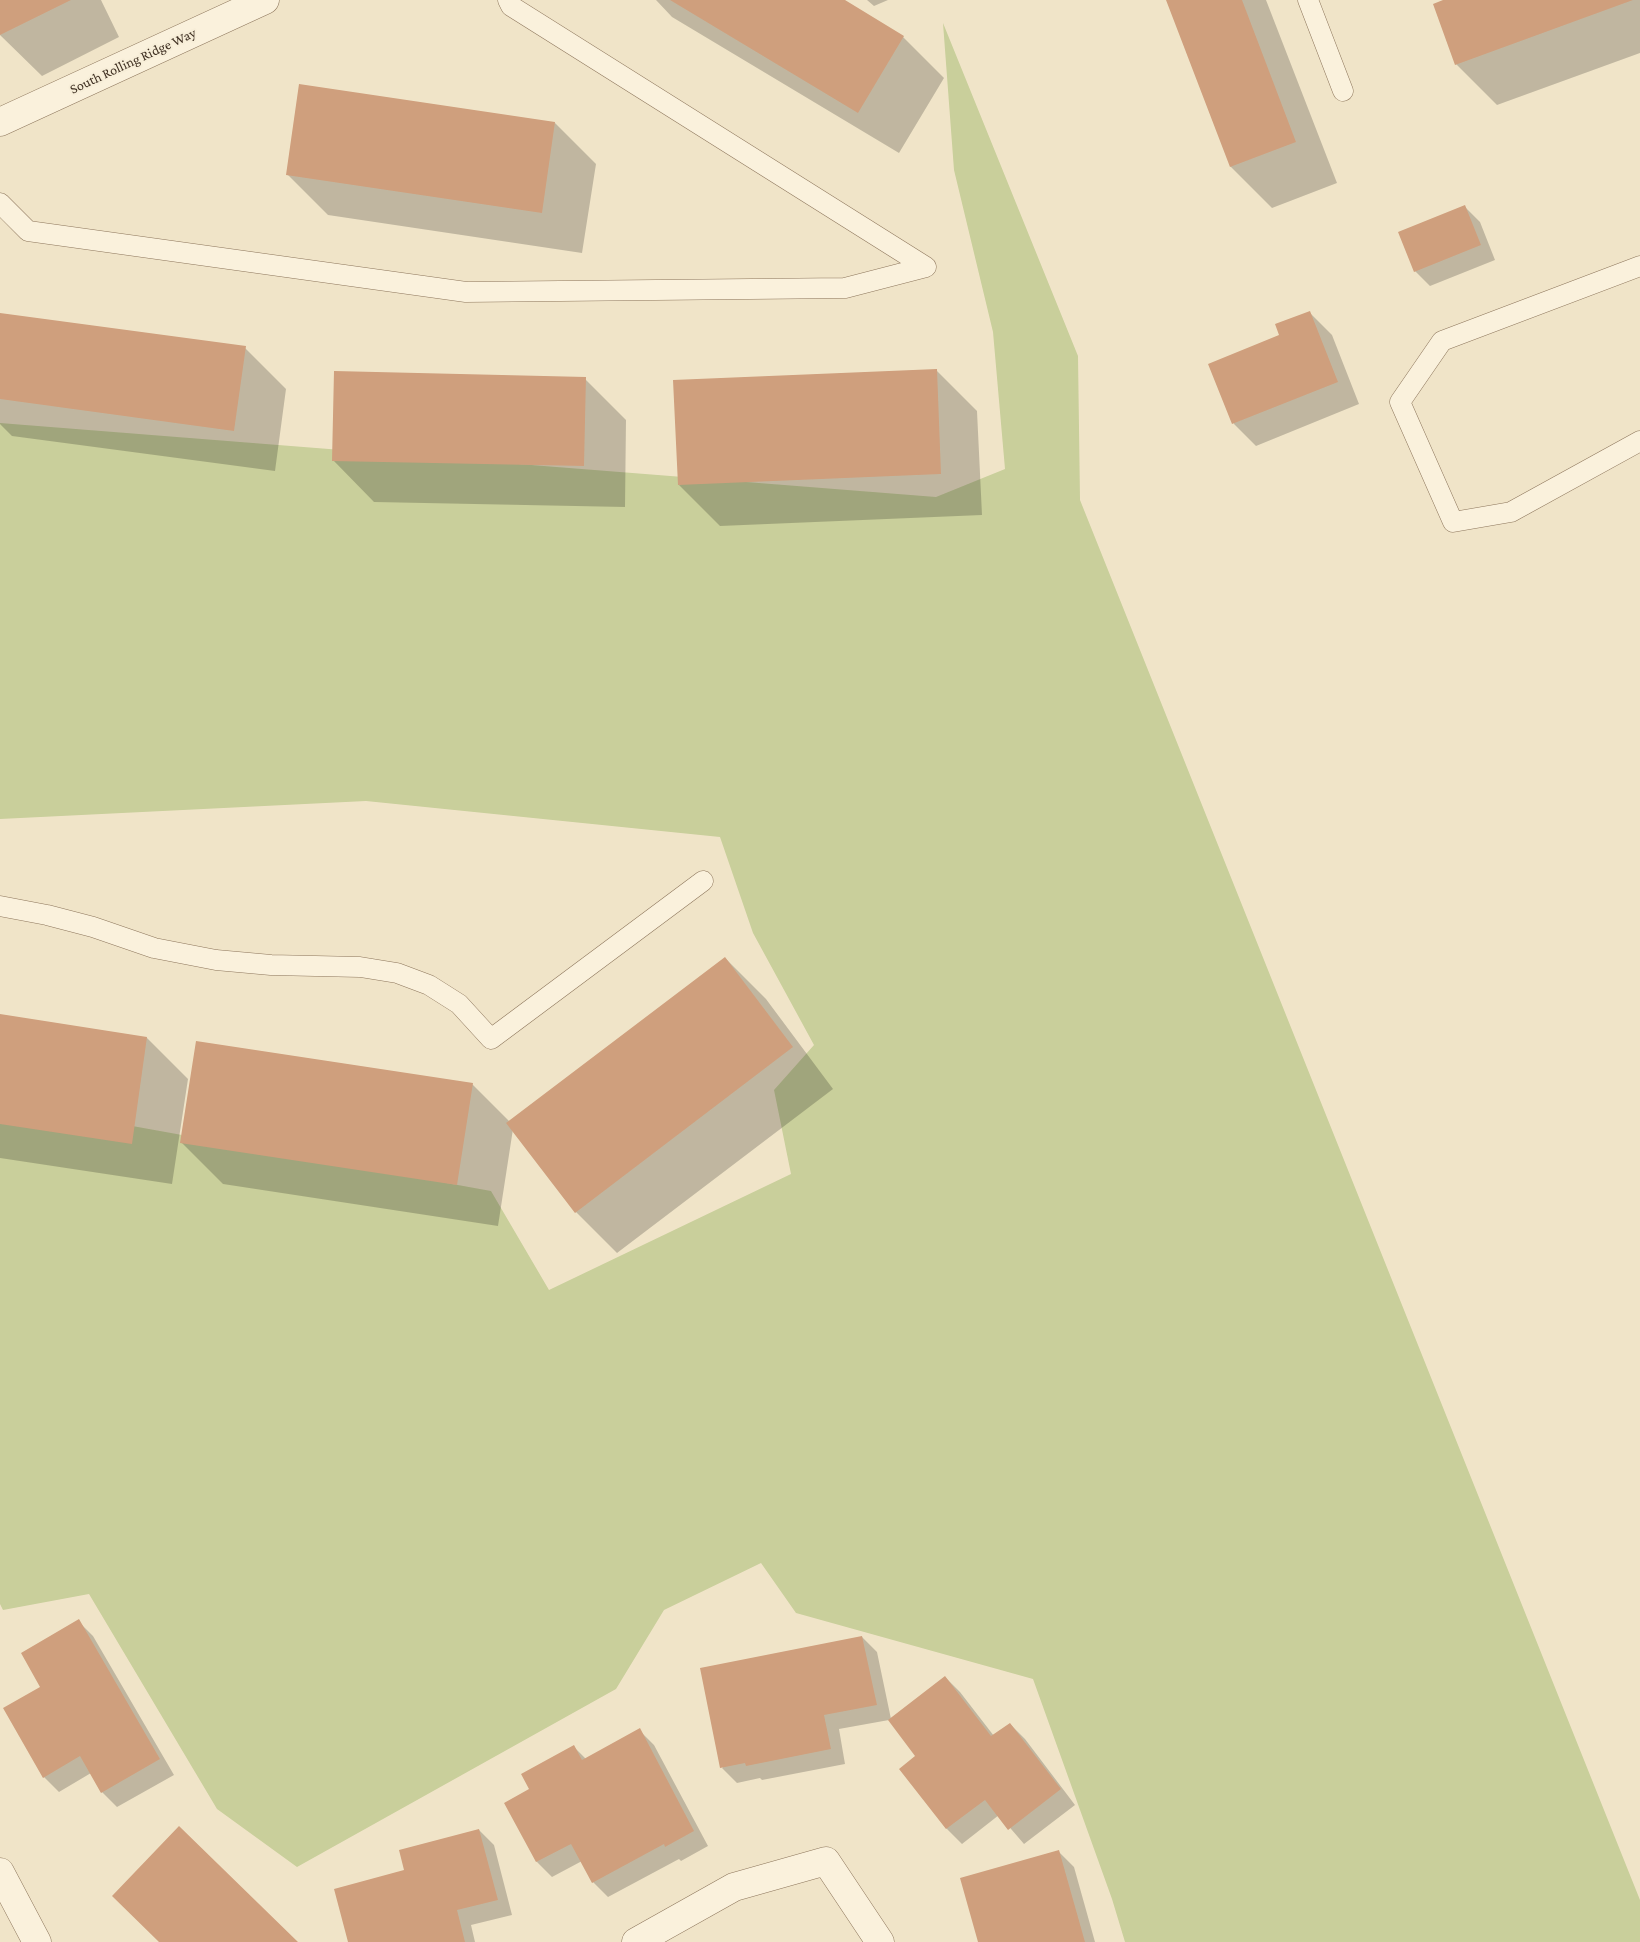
<!DOCTYPE html>
<html>
<head>
<meta charset="utf-8">
<style>
  body { margin:0 }
  canvas { display:block; background:#f0e4c8 }
</style>
</head>
<body>
<canvas width="1640" height="1942"></canvas>
<script>
const ctx = document.querySelector('canvas').getContext('2d');
ctx.lineJoin = 'round';
function fillPath(path, color) {
  ctx.fillStyle = color;
  ctx.fill(path, 'evenodd');
}
function shape(rows) {
  const path = new Path2D();
  for (const r of rows) {
    path.moveTo(r[0], r[1]);
    for (let i = 2; i < r.length; i += 2) path.lineTo(r[i], r[i + 1]);
  }
  return path;
}
function trace(path, color, width, dash) {
  ctx.strokeStyle = color;
  ctx.lineWidth = width;
  ctx.lineCap = dash ? 'butt' : 'round';
  ctx.setLineDash(dash || []);
  ctx.stroke(path);
}
function label(font, color, halo, rows, align = 'center') {
  ctx.font = font + ' "Crimson Pro",serif';
  ctx.lineWidth = 4;
  ctx.setLineDash([]);
  ctx.textBaseline = 'middle';
  ctx.strokeStyle = halo;
  ctx.fillStyle = color;
  for (const [text, x, y, turn = 0] of rows) {
    ctx.save();
    ctx.translate(x, y);
    ctx.rotate((+turn || 0) * Math.PI / 180);
    ctx.textAlign = isNaN(turn) ? turn : align;
    if (halo) ctx.strokeText(text, 0, 0);
    ctx.fillText(text, 0, 0);
    ctx.restore();
  }
}
fillPath(shape([
  [943,23,1078,356,1080,500,1640,1900,1640,1942,1125,1942,1112,1899,1033,1679,796,1613,761,1563,664,1610,616,1689,297,1867,217,1809,89,1594,3,1610,0,1604,0,1102,491,1191,549,1290,791,1174,774,1090,814,1045,753,933,720,837,366,801,0,819,0,423,936,497,1005,469,993,332,954,170]
]), '#c9cf9b');
fillPath(shape([
  [0,0,101,0,119,37,42,76,0,35],
  [656,0,842,0,903,37,944,78,899,153,672,17],
  [867,0,888,0,874,6],
  [1167,0,1266,0,1337,183,1272,208,1231,167],
  [1446,0,1640,0,1640,53,1497,105,1456,64],
  [555,123,596,164,582,253,328,215,287,174],
  [1465,207,1480,222,1495,260,1430,286,1415,271],
  [1309,312,1332,335,1359,404,1256,446,1234,424,1210,364,1281,336],
  [0,314,245,348,286,389,275,471,12,436,0,424],
  [936,370,977,411,982,515,720,526,679,485],
  [585,379,626,420,625,507,374,502,333,460],
  [725,958,766,999,833,1089,617,1253,576,1212,513,1129,498,1226,223,1184,182,1143,472,1084,510,1122],
  [0,1015,147,1038,188,1079,172,1184,0,1158],
  [78,1621,93,1636,174,1775,117,1807,102,1792,91,1773,59,1792,44,1777,42,1687],
  [862,1637,877,1652,891,1719,945,1677,960,1692,994,1736,1010,1724,1025,1739,1075,1805,1024,1844,999,1815,962,1844,947,1829,901,1769,917,1757,889,1720,839,1729,845,1764,762,1780,760,1778,737,1783,722,1768],
  [639,1730,654,1745,708,1846,681,1861,679,1859,608,1897,593,1882,582,1861,552,1877,537,1862,506,1804,531,1790,574,1747,586,1759],
  [479,1830,494,1845,512,1915,471,1925,475,1942,349,1942,406,1871],
  [1059,1852,1074,1867,1095,1942,980,1942]
]), '#0003');
fillPath(shape([
  [0,0,71,0,0,35],
  [670,0,845,0,904,36,858,113],
  [1166,0,1242,0,1296,142,1230,167],
  [1443,0,1633,0,1455,65,1433,4],
  [299,84,555,122,542,213,286,175],
  [1465,205,1481,245,1414,272,1398,232],
  [1310,311,1338,382,1232,424,1208,364,1279,335,1275,324],
  [0,313,246,346,234,431,0,399],
  [937,369,941,474,678,485,673,380],
  [334,371,586,377,584,466,332,461],
  [725,957,793,1047,575,1213,506,1123],
  [0,1014,147,1037,132,1144,0,1124],
  [196,1041,473,1083,457,1185,180,1143],
  [79,1619,160,1759,101,1793,80,1756,43,1778,3,1708,40,1687,21,1653],
  [862,1636,877,1705,824,1715,831,1749,746,1766,745,1763,720,1768,700,1668],
  [945,1676,991,1736,1010,1723,1061,1789,1008,1830,985,1800,946,1829,899,1769,915,1756,888,1720],
  [640,1728,694,1831,665,1847,664,1844,592,1883,571,1844,536,1862,504,1803,529,1789,521,1774,574,1745,582,1760],
  [179,1826,298,1942,159,1942,112,1896],
  [479,1829,498,1900,457,1910,465,1942,348,1942,334,1889,404,1870,399,1850],
  [1059,1850,1085,1942,978,1942,960,1878]
]), '#cf9f7d');
const service = shape([
  [1308,0,1343,91],
  [0,203,28,231,466,292,845,288,926,267,511,6,508,0],
  [1640,266,1442,341,1400,402,1453,522,1511,512,1640,441],
  [0,906,47,915,93,927,154,948,216,960,271,965,360,967,397,973,429,985,459,1004,491,1039,703,881]
]);
const minor = shape([
  [0,122,265,0],
  [0,1872,37,1942],
  [636,1942,734,1887,826,1861,880,1942]
]);
trace(service, '#8d765c', 21);
trace(minor, '#8d765c', 29);
trace(service, '#faf1dc', 20);
trace(minor, '#faf1dc', 28);
label('14px', '#3d2e20', '#f7eed8', [
  ["South Rolling Ridge Way",133,61,-25]
]);
</script>
</body>
</html>
